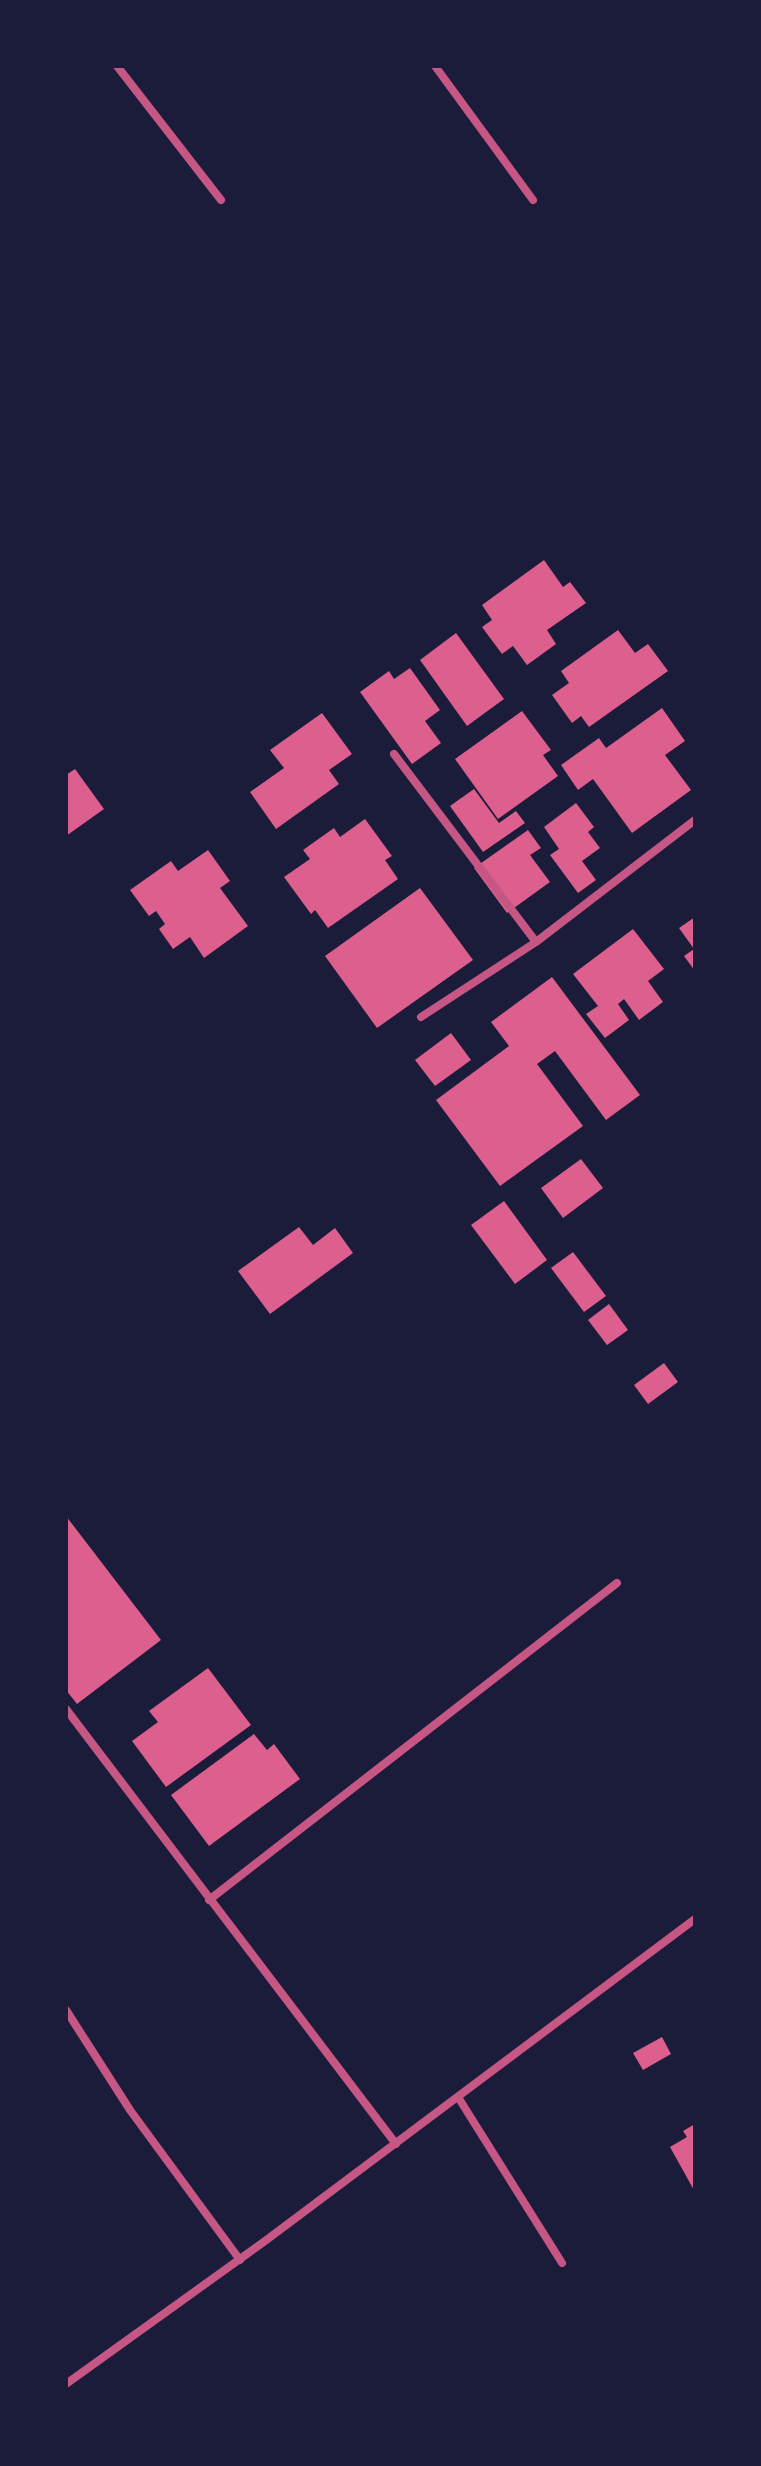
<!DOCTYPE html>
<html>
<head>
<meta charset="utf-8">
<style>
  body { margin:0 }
  #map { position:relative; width:761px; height:2466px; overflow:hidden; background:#1b1b3a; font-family:Quicksand,sans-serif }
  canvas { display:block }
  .frame { position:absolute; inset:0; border:68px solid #1b1b3a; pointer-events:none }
</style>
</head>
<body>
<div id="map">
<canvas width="761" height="2466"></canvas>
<div class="frame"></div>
</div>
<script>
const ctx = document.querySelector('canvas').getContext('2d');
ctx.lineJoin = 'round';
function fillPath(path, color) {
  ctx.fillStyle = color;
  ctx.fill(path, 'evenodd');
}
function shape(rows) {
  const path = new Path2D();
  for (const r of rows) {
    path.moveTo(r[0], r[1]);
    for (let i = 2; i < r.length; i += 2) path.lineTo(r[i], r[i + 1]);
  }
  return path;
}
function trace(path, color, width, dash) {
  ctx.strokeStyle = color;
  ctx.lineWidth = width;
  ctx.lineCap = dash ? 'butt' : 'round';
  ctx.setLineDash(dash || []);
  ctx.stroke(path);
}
fillPath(shape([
  [544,560,563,587,570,582,586,603,547,630,556,644,527,665,513,646,502,654,482,627,492,620,482,605],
  [618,630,635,653,648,644,668,671,589,727,581,716,572,723,552,695,569,683,561,671],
  [456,633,504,699,467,726,420,660],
  [410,668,440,710,425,721,441,743,412,764,360,692,389,671,394,679],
  [662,708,685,741,665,755,691,790,632,833,593,779,578,790,561,765,599,738,606,748],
  [522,711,551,750,543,755,558,776,498,819,455,759],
  [322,713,352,754,329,770,339,784,276,829,250,792,284,768,270,750],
  [75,769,104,809,66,836,66,775],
  [474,789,499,823,516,811,525,823,483,852,450,806],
  [576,803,594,827,588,832,600,848,582,861,596,880,578,893,550,855,559,849,544,827],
  [365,819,392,856,385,860,398,879,328,928,315,910,311,914,284,877,310,859,303,850,334,828,340,837],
  [528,830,541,848,530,855,550,882,507,913,474,868],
  [208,850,230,881,220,888,248,926,204,958,190,937,173,949,159,929,165,924,156,911,149,916,130,890,171,861,178,871],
  [420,888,473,960,377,1028,325,956],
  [695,917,695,971,684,956,694,949,679,928],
  [633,929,664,969,648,981,663,1002,639,1020,624,999,618,1004,629,1020,605,1038,586,1014,598,1006,573,974],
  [552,977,640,1095,606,1120,555,1051,537,1064,583,1126,500,1186,436,1100,509,1046,491,1022],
  [451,1033,471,1060,435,1086,415,1060],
  [581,1159,603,1188,563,1218,541,1188],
  [504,1201,547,1260,515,1284,471,1225],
  [299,1227,313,1245,335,1228,353,1253,270,1314,238,1271],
  [573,1252,606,1296,584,1312,551,1268],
  [609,1304,628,1330,607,1345,588,1320],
  [664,1363,678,1382,648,1404,634,1385],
  [66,1516,161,1640,77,1704,66,1690],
  [208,1668,251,1725,166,1787,132,1741,158,1722,149,1711],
  [254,1734,267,1750,274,1744,300,1779,209,1846,171,1795],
  [662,2037,671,2054,643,2070,633,2053],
  [695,2124,695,2192,670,2147,687,2137,683,2131]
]), '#dd5f8e');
trace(shape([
  [117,66,221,200],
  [435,66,533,200],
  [394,754,536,942],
  [421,1017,536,942,695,820],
  [66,1709,396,2144],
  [209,1900,617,1583],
  [66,2010,130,2110,240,2260],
  [458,2097,562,2263],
  [66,2384,265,2241,695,1919]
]), '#c65784', 8);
</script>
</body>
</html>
